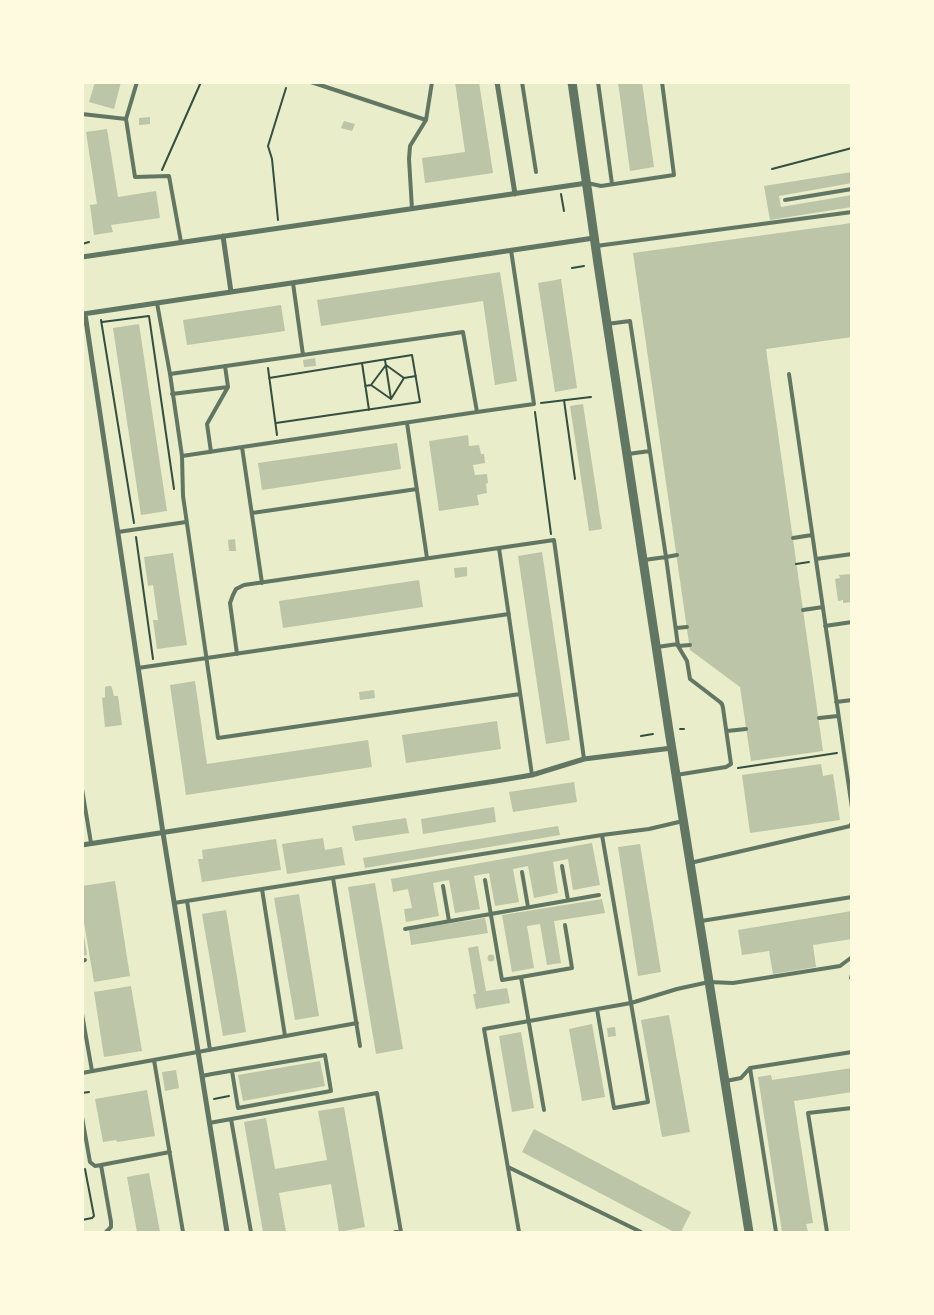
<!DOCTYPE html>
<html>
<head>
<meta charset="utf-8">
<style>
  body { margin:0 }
  #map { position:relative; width:934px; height:1315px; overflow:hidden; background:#e9edc9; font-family:Ubuntu,sans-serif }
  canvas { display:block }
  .frame { position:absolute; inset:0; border:84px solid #fefae0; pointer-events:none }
</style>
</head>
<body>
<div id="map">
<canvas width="934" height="1315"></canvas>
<div class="frame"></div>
</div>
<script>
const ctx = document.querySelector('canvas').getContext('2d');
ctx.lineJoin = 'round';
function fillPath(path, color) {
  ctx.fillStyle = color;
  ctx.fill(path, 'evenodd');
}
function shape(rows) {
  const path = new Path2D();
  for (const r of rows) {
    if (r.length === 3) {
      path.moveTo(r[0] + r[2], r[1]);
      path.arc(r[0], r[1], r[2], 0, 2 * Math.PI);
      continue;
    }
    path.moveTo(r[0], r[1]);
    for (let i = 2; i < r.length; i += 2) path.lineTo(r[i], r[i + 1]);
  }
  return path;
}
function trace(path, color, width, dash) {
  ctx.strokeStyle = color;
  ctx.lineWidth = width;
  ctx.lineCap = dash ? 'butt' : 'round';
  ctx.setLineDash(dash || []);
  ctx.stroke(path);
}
fillPath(shape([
  [95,82,121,82,114,109,89,102],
  [455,82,479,82,493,173,425,183,422,158,465,152],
  [618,82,642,82,654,167,630,171],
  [150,117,150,124,139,125,139,118],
  [344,121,355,124,352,131,341,128],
  [107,129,118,197,156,191,160,218,111,225,113,232,94,235,90,205,97,204,86,132],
  [852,172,852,183,779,196,781,207,852,195,852,207,770,220,764,186],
  [852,223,852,337,766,349,823,751,751,761,740,687,690,650,633,253],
  [500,272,517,381,495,385,483,301,321,326,317,300],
  [561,279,577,388,555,392,538,283],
  [281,305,285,331,187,345,183,320],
  [139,324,167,511,141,515,113,328],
  [315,358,316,366,304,367,303,360],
  [583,404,602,529,589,531,570,406],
  [468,435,469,446,479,445,481,454,484,454,485,463,473,465,475,475,487,474,488,483,486,484,487,493,477,495,479,505,439,511,429,441],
  [397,443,401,469,262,490,258,463],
  [235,539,236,551,229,551,228,540],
  [542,552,570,740,546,744,518,556],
  [173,553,187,645,157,649,153,620,158,620,153,585,148,586,144,557],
  [467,567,467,576,455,578,454,568],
  [852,574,852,602,843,603,843,600,838,601,835,579,840,578,839,575],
  [419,580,423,607,283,628,279,601],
  [195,681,207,764,368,740,372,767,186,795,170,685],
  [108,686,111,686,112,688,114,696,118,696,122,725,105,727,102,698,105,697,105,687],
  [374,690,375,698,360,700,359,692],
  [497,721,501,749,406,763,402,735],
  [821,764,823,776,833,774,840,820,750,833,742,775],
  [574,782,577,802,513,812,509,792],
  [494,807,496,822,423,834,421,819],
  [406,818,409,833,355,841,352,826],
  [558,826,560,835,365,868,363,858],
  [323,838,325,850,342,847,345,865,287,874,282,844],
  [276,839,281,870,202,882,198,859,203,859,202,850],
  [592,843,600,885,573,890,568,859,553,862,558,893,534,898,528,866,513,869,519,902,495,906,489,873,474,876,480,909,455,913,449,880,433,883,439,916,406,922,404,909,412,908,408,889,393,892,391,879],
  [640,844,661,972,638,976,618,847],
  [115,881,130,976,94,982,82,911,82,886],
  [375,883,403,1049,376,1054,348,887],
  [299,894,319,1016,295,1020,274,898],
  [602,899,605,913,554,921,561,963,547,965,540,924,527,926,534,968,512,972,502,915],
  [226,910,246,1032,223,1036,202,914],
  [852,911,852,939,813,945,816,967,773,974,769,951,742,955,738,930],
  [485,918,488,933,411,945,409,930],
  [82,935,84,935,87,955,82,956],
  [478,946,486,991,507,988,510,1003,476,1009,473,994,476,994,468,948],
  [491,958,3.5],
  [131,986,142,1051,104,1057,94,992],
  [669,1015,690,1132,662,1137,641,1020],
  [592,1024,605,1097,582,1101,569,1029],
  [615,1027,616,1036,608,1037,607,1028],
  [521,1032,534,1108,512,1112,499,1036],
  [320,1061,325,1086,243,1101,238,1075],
  [852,1068,852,1092,794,1101,813,1223,806,1224,808,1232,782,1232,758,1077,771,1075,772,1080],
  [176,1070,179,1088,165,1091,162,1072],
  [147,1090,155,1136,117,1142,116,1140,103,1142,95,1099],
  [344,1107,365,1227,339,1232,331,1184,279,1193,286,1232,263,1232,244,1122,266,1118,275,1169,327,1160,318,1111],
  [534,1129,691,1212,681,1232,674,1232,522,1152],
  [149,1173,160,1232,137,1232,127,1177]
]), '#bcc5a7');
trace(shape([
  [772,169,852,148],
  [162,170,201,82],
  [561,194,564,211],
  [278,220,272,159,268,146,286,88],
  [82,244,89,242],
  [572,268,584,266],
  [101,320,134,523],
  [102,322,149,316,174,489],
  [385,360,391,399],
  [362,363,369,410],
  [268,368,277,435],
  [269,378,412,355,420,402,276,423],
  [371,385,386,365,404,378,416,376],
  [365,386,371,385,391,399],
  [391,399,404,378],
  [564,400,575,479],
  [541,403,591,397],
  [535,412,551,534],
  [136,537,153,659],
  [796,564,809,562],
  [680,729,684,729],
  [641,736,653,734],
  [738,768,837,753],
  [82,1093,89,1092],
  [214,1099,229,1096],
  [82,1220,92,1218,94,1216,85,1169]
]), '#344e41', 2);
trace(shape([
  [311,82,426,120,410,146,409,159,412,209],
  [522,82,536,172],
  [598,82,612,184],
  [82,114,126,119,137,82],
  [126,119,135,177,169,176,181,242],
  [426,120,432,82],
  [587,183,601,186,674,175,662,82],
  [785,200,852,189],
  [596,246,852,212],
  [293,283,303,355],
  [157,303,170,374,182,456,183,496,218,738,520,694],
  [607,324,630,321,666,557,677,555],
  [170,374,463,332,477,412],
  [789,374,852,808],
  [172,394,228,387],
  [407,423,427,558],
  [242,447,262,583],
  [211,452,207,424,228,387,225,366],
  [628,454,650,451],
  [182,456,477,412,534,404,511,250],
  [252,513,417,489],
  [118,532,186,522],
  [793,538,812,535],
  [499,548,532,775],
  [816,559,852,554],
  [644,560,666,557,678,646,687,661,690,679,720,702,722,704,723,708,731,764,726,767,676,775],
  [803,610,823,607],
  [825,626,852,622],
  [676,628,687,627],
  [678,646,690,645],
  [657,647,678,644],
  [237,654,230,603,233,595,236,589,244,585,554,540,584,759],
  [138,668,509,614],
  [836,702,852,700],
  [819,718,838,716],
  [727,731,746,729],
  [82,789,91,843],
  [690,863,846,827,850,826,852,823],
  [562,866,568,900],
  [522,872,528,907],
  [333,878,360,1046],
  [485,880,502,980,521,977],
  [443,886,449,921],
  [262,889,285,1036],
  [187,901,210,1050],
  [174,903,602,835,649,829,683,821],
  [701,921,852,897],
  [405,929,599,895],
  [82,961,85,960],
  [851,978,852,975],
  [597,1009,614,1108,648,1102,602,835],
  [82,1014,92,1071],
  [154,1060,183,1232],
  [750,1068,776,1232],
  [82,1073,357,1023],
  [202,1076,212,1074,325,1055,331,1091,238,1108,232,1071],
  [726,1081,741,1078,750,1068,852,1052],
  [544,1110,521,977,572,968,565,925],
  [82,1117,90,1162,95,1166,101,1165],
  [231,1119,251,1232],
  [209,1123,377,1093,401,1232,395,1232],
  [508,1167,641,1232],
  [106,1232,111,1227,111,1222,101,1165,170,1152],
  [519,1232,484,1029,631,1003,677,989,709,982,733,983,840,966,852,957],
  [827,1232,808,1113,852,1108]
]), '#617663', 4);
trace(shape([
  [497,82,515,194],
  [223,236,231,292],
  [82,257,587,183],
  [83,314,594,238],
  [85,314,163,833,227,1232],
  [82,845,496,781,532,775,584,759,672,748]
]), '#617663', 5);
trace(shape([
  [572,82,598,264,669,731,749,1232]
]), '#617663', 9);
</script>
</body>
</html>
